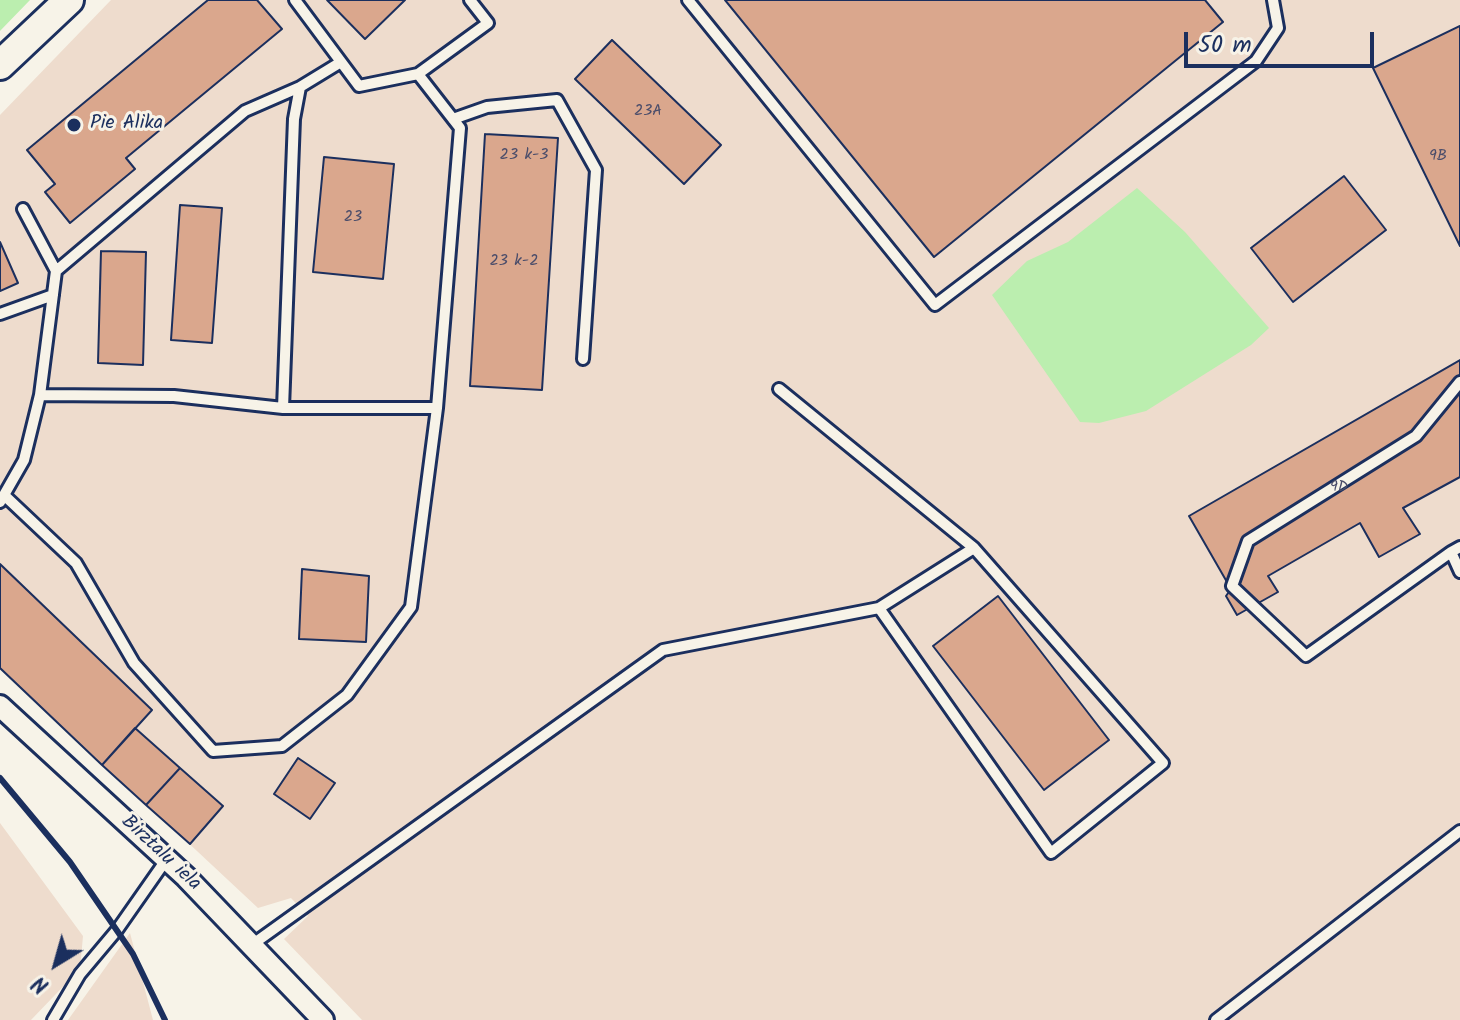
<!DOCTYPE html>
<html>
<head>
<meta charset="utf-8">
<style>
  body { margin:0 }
  #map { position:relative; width:1460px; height:1020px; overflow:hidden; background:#f7f3e8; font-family:Kalam,sans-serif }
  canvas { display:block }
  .north { position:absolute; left:16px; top:924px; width:80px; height:80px; -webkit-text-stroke:6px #f7f3e8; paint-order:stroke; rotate:217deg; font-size:22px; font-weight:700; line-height:32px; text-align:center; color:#1b2f5e }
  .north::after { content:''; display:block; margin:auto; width:28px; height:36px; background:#1b2f5e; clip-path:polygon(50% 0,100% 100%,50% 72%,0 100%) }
  .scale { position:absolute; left:1184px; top:32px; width:190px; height:36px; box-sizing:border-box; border:4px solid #1b2f5e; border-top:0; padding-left:10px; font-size:24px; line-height:28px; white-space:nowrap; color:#1b2f5e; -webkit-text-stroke:6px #f7f3e8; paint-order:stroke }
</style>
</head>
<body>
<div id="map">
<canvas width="1460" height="1020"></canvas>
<div class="north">N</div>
<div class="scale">50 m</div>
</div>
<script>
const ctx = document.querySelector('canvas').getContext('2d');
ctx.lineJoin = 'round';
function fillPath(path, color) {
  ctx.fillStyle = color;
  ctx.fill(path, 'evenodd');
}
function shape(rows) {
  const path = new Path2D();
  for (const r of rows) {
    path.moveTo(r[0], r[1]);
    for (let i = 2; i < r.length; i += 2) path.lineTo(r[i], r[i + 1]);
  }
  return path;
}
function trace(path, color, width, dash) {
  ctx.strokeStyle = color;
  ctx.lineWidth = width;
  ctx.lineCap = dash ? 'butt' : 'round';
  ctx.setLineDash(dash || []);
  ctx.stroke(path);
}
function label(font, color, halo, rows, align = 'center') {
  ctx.font = font + ' Kalam,sans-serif';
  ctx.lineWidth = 6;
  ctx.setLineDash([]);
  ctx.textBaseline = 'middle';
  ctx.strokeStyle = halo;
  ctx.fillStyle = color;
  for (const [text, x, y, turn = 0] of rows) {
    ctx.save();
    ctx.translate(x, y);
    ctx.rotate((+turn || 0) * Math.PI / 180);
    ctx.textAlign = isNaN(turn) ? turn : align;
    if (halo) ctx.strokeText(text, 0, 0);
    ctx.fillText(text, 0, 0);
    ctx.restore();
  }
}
fillPath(shape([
  [111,0,1460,0,1460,1020,362,1020,284,939,308,916,291,898,258,908,0,667,0,115],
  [0,823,83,936,80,969,31,1020,0,1020],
  [130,933,153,1020,68,1020]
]), '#eedccd');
fillPath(shape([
  [0,0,30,0,0,31],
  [1137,188,1185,232,1269,328,1251,345,1146,411,1099,423,1080,422,992,295,1027,261,1068,242]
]), '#bbeeaf');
const building = shape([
  [208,0,257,0,282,29,126,158,135,169,70,223,45,192,55,184,27,150,208,0],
  [327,0,405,0,365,39,327,0],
  [725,0,1205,0,1223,22,934,257,725,0],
  [1460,26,1460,246,1373,68,1460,26],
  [612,40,721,145,684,184,575,79,612,40],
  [485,134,558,138,542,390,470,386,485,134],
  [324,157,394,164,383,279,313,272,324,157],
  [1344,176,1386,230,1293,302,1251,248,1344,176],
  [180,205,222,208,212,343,171,340,180,205],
  [0,242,18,283,0,291,0,242],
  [101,251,146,252,143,365,98,363,101,251],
  [1460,360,1460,477,1403,508,1420,534,1379,557,1360,523,1268,576,1278,592,1237,615,1226,596,1231,589,1189,516,1460,360],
  [0,564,152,710,102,765,0,668,0,564],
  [302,569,369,576,366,642,299,639,302,569],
  [998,596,1109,740,1044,790,933,646,998,596],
  [135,728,180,768,146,805,102,765,135,728],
  [298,758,335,783,310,819,274,794,298,758],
  [180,768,223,806,190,844,146,805,180,768]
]);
fillPath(building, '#daa78d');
trace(building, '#1b2f5e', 2);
const lane = shape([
  [688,0,935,305,1256,61,1278,28,1273,0],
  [418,74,488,23,470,0],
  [453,119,487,107,557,100,596,170,583,359],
  [23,209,56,271],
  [0,314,53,295],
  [40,395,174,396,283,408,437,408],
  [283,408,294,119,300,87,341,62],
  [4,495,76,563,134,663,213,751,282,746,347,695,411,607,437,408,460,128,418,74,359,86,295,0],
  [0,502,24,460,40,395,56,271,245,111,300,87],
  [1460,547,1451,552,1460,572],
  [1451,552,1306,656,1232,586,1248,541,1416,436,1460,382],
  [879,608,974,548],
  [253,944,663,650,879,608,1051,853,1163,763,974,548,779,389],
  [53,1020,80,974,117,930,166,860],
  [1216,1020,1460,831]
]);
const street = shape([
  [0,706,186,877,323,1020]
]);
const secondary = shape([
  [0,65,69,0]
]);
trace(lane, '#1b2f5e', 16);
trace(street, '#1b2f5e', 26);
trace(secondary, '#1b2f5e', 34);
trace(lane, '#f7f3e8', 10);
trace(street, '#f7f3e8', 20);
trace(secondary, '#f7f3e8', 28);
trace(shape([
  [0,778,70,862,133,954,165,1020]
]), '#1b2f5e', 6);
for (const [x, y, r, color] of [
  [74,125,8,"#1b2f5e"]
]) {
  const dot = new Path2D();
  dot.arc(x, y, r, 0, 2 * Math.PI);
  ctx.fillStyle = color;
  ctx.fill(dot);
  trace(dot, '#f7f3e8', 3);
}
label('16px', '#4b4d6a', null, [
  ["23A",648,112],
  ["23 k-3",524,156],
  ["9B",1438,157],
  ["23",353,218],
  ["23 k-2",514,262],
  ["9D",1339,488]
]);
label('20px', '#1b2f5e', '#f7f3e8', [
  ["Pie Alika",90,125]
], 'left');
label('20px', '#1b2f5e', '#f7f3e8', [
  ["Birztalu iela",160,854,43]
]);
</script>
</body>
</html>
